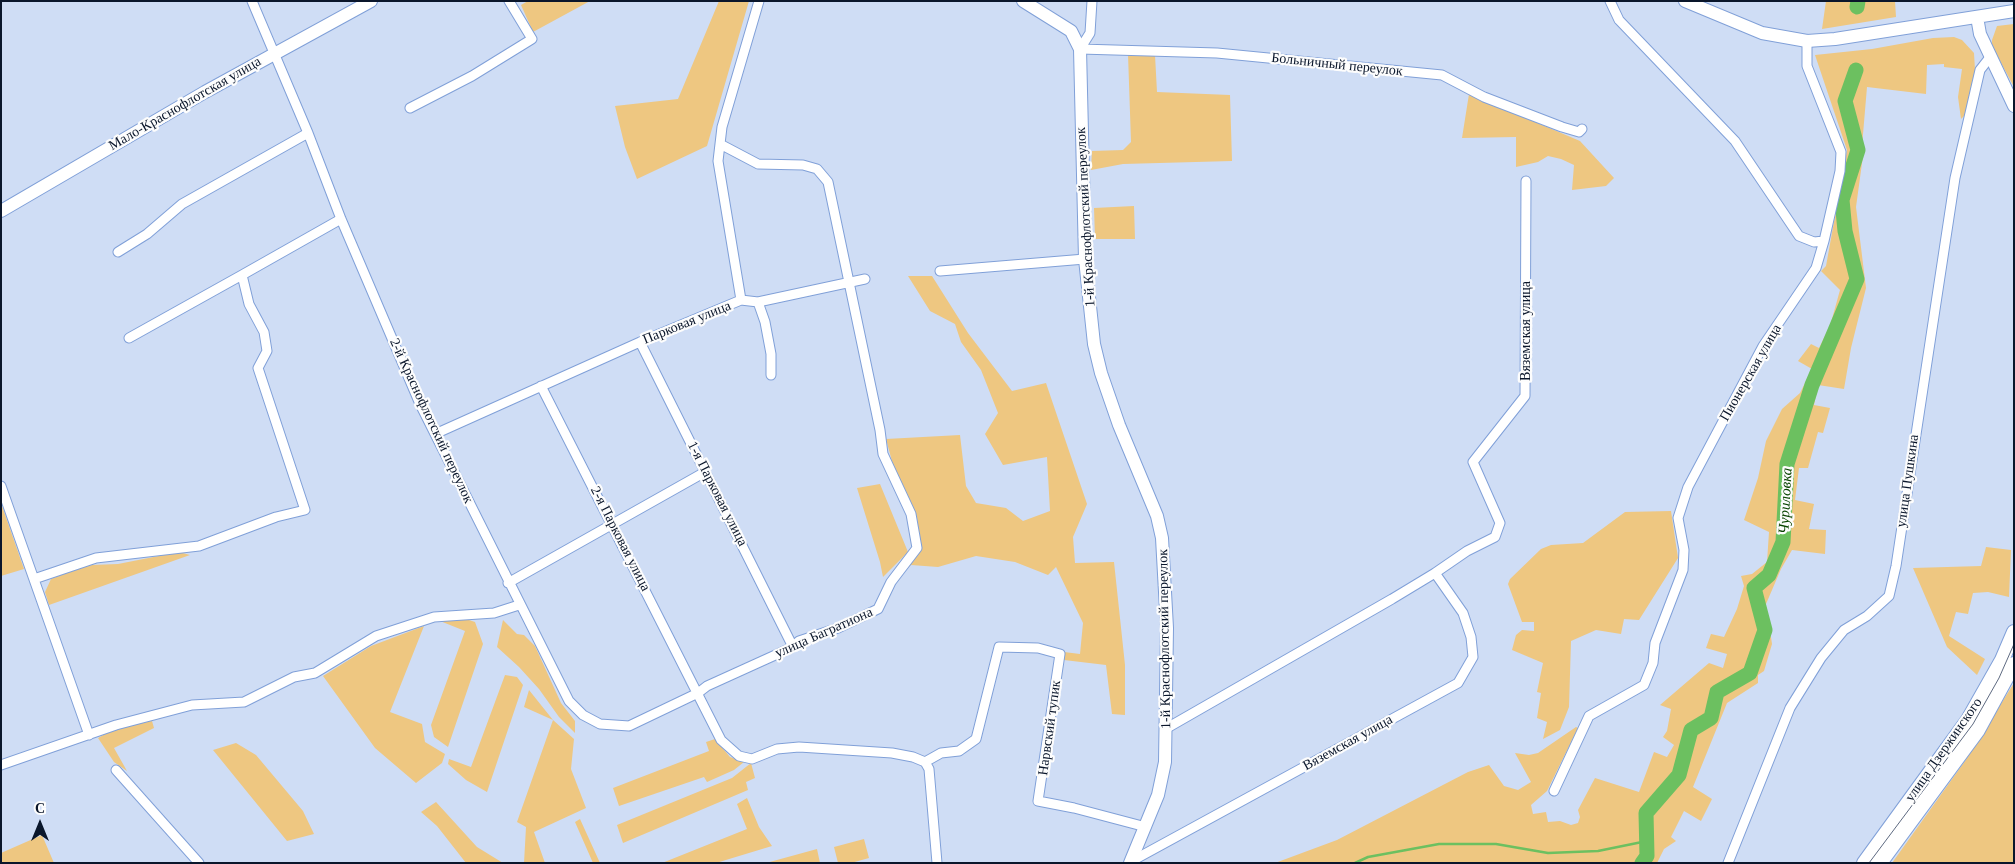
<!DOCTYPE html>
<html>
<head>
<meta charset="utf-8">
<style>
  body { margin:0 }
  #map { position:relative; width:2015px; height:864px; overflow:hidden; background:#cfddf5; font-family:Georgia,serif }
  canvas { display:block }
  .frame { position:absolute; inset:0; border:2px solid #0a162b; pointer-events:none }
  .north { position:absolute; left:15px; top:799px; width:50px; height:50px; -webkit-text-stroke:4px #fdfdfd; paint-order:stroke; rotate:0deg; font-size:14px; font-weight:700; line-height:20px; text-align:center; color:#0a162b }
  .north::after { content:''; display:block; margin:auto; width:18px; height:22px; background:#0a162b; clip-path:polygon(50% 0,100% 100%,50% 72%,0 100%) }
</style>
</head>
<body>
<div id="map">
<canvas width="2015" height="864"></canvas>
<div class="frame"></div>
<div class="north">С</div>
</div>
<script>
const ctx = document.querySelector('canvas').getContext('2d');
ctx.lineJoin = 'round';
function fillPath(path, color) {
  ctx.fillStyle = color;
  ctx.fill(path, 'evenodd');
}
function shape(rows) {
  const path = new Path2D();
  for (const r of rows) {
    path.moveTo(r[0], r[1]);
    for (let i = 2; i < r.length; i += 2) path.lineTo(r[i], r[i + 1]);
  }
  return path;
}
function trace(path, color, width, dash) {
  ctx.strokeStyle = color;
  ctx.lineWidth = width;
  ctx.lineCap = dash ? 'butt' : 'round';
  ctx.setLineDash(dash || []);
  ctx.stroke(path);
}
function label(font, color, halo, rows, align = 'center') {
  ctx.font = font + ' Georgia,serif';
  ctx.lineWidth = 4.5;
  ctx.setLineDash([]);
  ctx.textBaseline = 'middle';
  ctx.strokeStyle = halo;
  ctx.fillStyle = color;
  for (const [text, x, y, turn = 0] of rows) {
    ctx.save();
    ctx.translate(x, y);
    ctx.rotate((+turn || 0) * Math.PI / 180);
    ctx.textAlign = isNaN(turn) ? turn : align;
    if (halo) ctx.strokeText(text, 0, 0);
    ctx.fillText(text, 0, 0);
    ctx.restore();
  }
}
fillPath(shape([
  [528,1,590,1,533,32,521,5],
  [719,1,749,1,707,146,637,179,625,147,615,106,678,99],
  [1826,1,1895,1,1896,17,1822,29],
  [2014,24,2014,87,1992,46,1992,40,1997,26],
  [1954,37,1962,40,1974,53,1975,70,1965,115,1961,119,1958,97,1962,69,1944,67,1944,64,1927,65,1926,94,1867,87,1862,146,1863,156,1856,207,1866,288,1851,348,1844,389,1818,385,1814,405,1830,408,1823,433,1818,432,1808,468,1799,468,1795,500,1814,504,1809,529,1826,530,1825,554,1792,550,1781,569,1763,611,1769,623,1772,644,1764,671,1758,675,1758,683,1727,703,1693,787,1712,799,1701,821,1684,811,1671,837,1676,841,1664,849,1657,863,1275,863,1337,840,1468,772,1489,765,1504,786,1518,790,1531,782,1515,753,1529,755,1538,753,1576,727,1578,728,1547,791,1531,805,1533,814,1546,812,1548,822,1560,821,1571,825,1578,823,1580,817,1578,810,1595,778,1639,792,1654,752,1667,757,1674,745,1663,737,1667,731,1671,709,1660,705,1709,663,1723,668,1727,654,1706,648,1711,634,1724,637,1737,609,1744,586,1741,576,1752,574,1767,562,1769,532,1744,520,1758,478,1766,441,1782,409,1800,393,1812,369,1798,361,1811,344,1819,348,1830,326,1840,290,1821,271,1826,266,1847,150,1815,55,1872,49,1933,38],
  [1128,54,1155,55,1157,92,1230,95,1232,161,1123,164,1091,170,1092,151,1123,150,1131,142],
  [1469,94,1580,141,1614,178,1606,186,1572,190,1574,165,1561,159,1548,156,1538,162,1516,167,1516,137,1462,138],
  [1134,206,1135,239,1095,239,1094,208],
  [908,276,932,276,968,333,1012,391,1046,383,1087,504,1073,537,1075,563,1114,562,1125,665,1125,715,1112,714,1106,665,1064,660,1064,652,1080,654,1083,623,1056,567,1048,575,1015,562,976,556,938,567,911,565,900,574,919,550,917,517,897,480,886,439,960,435,966,486,976,503,1006,508,1023,521,1050,511,1047,457,1003,465,985,434,998,413,981,370,961,342,955,324,930,311],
  [880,484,908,552,883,577,880,562,857,488],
  [1,503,24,569,1,576],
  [1671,511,1678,558,1639,620,1624,619,1621,634,1596,630,1571,641,1569,707,1560,730,1543,739,1547,722,1537,718,1541,693,1537,692,1543,663,1512,650,1516,635,1522,630,1534,631,1534,622,1522,622,1508,584,1510,579,1541,549,1551,545,1583,543,1625,512],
  [1986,547,2011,550,2009,597,1988,592,1973,593,1968,614,1956,612,1949,636,1985,659,1977,675,1947,647,1913,568,1981,566],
  [179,552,190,555,49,605,45,592,51,579,74,570,92,565,118,564],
  [463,618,475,622,483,644,448,747,434,737,431,725,465,631,435,619],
  [503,620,517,634,524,635,535,646,561,703,575,721,575,733,559,717,539,689,519,667,497,647],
  [424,626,390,712,422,724,425,742,445,754,442,763,416,783,375,748,323,676,371,646],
  [505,675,517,677,523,685,487,792,466,780,448,764,449,759,471,767],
  [2014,683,2014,863,1892,863,1965,761],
  [529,690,553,720,574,739,571,769,586,808,534,832,545,863,524,863,526,827,517,822,553,720,524,707],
  [152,721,154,728,114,748,127,771,114,762,98,738,114,729],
  [715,739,730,757,744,762,734,770,707,782,704,777,619,806,613,788,709,751,706,742],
  [236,743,256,755,303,811,314,834,287,841,213,750],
  [751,763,755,778,746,782,748,790,623,843,617,825,732,778],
  [747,798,759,827,772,846,716,863,662,863,747,829,737,804],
  [436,802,477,847,503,863,466,863,437,826,421,812],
  [580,819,600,863,593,863,575,822],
  [42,835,54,863,1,863,1,853],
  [864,839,869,858,851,863,838,863,834,847],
  [817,849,820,863,766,863]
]), '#eec781');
trace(shape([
  [1355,863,1368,857,1439,844,1496,844,1548,853,1598,851,1647,841]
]), '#6cc060', 2.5);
trace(shape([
  [1857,7,1858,1],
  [1642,863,1647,856,1646,813,1679,775,1691,730,1711,718,1717,692,1750,673,1765,630,1754,588,1769,575,1783,542,1787,464,1812,385,1857,279,1845,231,1842,200,1858,150,1845,101,1856,70]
]), '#6cc060', 15);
const street = shape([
  [252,1,308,133,341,219,420,404,569,701,583,715,600,724,629,726,698,693,707,686,793,647,799,641,838,628,878,609,891,582,917,548,911,514,883,454,880,430,828,182,817,169,803,165,758,164,720,144],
  [1807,41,1807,66,1841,152,1840,171,1824,241],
  [1080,49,1217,53,1442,75,1484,97,1562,127,1579,132,1582,129],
  [1080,49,1090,33,1092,1],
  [410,108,472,76,532,39,509,1],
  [118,252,147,234,182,204,308,133],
  [940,271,1085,259],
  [741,300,758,302,865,279],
  [758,302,765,322,771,354,771,375],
  [129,338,242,275],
  [640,342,793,647],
  [541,386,721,740,739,756,752,759,777,749,799,747,892,753,913,757,925,762,929,769,937,863],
  [435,434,640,342,741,300,718,161,722,127,759,1],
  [1,486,89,735],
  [34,579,96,558,199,546,276,517,305,510,258,368,267,351,264,332,249,304,242,275,341,219],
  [508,583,705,472],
  [1167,728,1392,599,1435,573,1467,551,1495,537,1500,523,1473,462,1525,396,1526,181],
  [925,762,941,753,959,751,976,739,999,647,1038,648,1060,654,1038,801,1074,808,1146,827],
  [1,765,116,725,192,705,244,702,294,677,315,673,376,636,434,617,494,613,519,605],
  [116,770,199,863],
  [1554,791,1589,716,1644,685,1653,663,1655,643,1683,570,1684,550,1678,518,1688,487,1763,346,1816,268,1824,241,1814,242,1799,236,1735,141,1619,20,1610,1],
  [1130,862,1458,683,1473,657,1471,637,1463,613,1435,573],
  [1728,863,1790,708,1821,658,1844,630,1867,616,1889,596,1896,566,1955,178,1980,70,1991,56]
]);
const secondary = shape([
  [1023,1,1071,31,1080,49,1085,259,1094,344,1101,373,1119,425,1157,516,1162,538,1167,628,1165,762,1158,795,1130,863],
  [1685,1,1762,33,1807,41,1835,39,2014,11],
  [1977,17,1980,34,2014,106],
  [1,211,205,92,371,1]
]);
const primary = shape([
  [1864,863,1968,720,2002,660,2014,632],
  [1880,863,1978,730,2014,664]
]);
trace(street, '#80a0d8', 11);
trace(secondary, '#80a0d8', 14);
trace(primary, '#80a0d8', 16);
trace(street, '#fff', 9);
trace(secondary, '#fff', 12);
trace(primary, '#fff', 14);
trace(shape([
  [1869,863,1973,724,1999,678,2014,644]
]), '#5e6a81', 1);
label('14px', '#0a162b', '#fdfdfd', [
  ["Больничный переулок",1337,65,6],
  ["Мало-Краснофлотская улица",185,104,-30],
  ["1-й Краснофлотский переулок",1086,217,-93],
  ["Парковая улица",687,323,-22],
  ["Вяземская улица",1526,331,-90],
  ["Пионерская улица",1751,373,-60],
  ["2-й Краснофлотский переулок",431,421,65],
  ["улица Пушкина",1908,481,-82],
  ["1-я Парковая улица",717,494,63],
  ["2-я Парковая улица",620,539,63],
  ["улица Багратиона",824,633,-24],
  ["1-й Краснофлотский переулок",1165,639,-91],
  ["Нарвский тупик",1050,728,-82],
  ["Вяземская улица",1348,743,-29],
  ["улица Дзержинского",1944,750,-55]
]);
label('italic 15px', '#0a4502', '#fdfdfd', [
  ["Чуриловка",1786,501,-87]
]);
</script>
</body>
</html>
